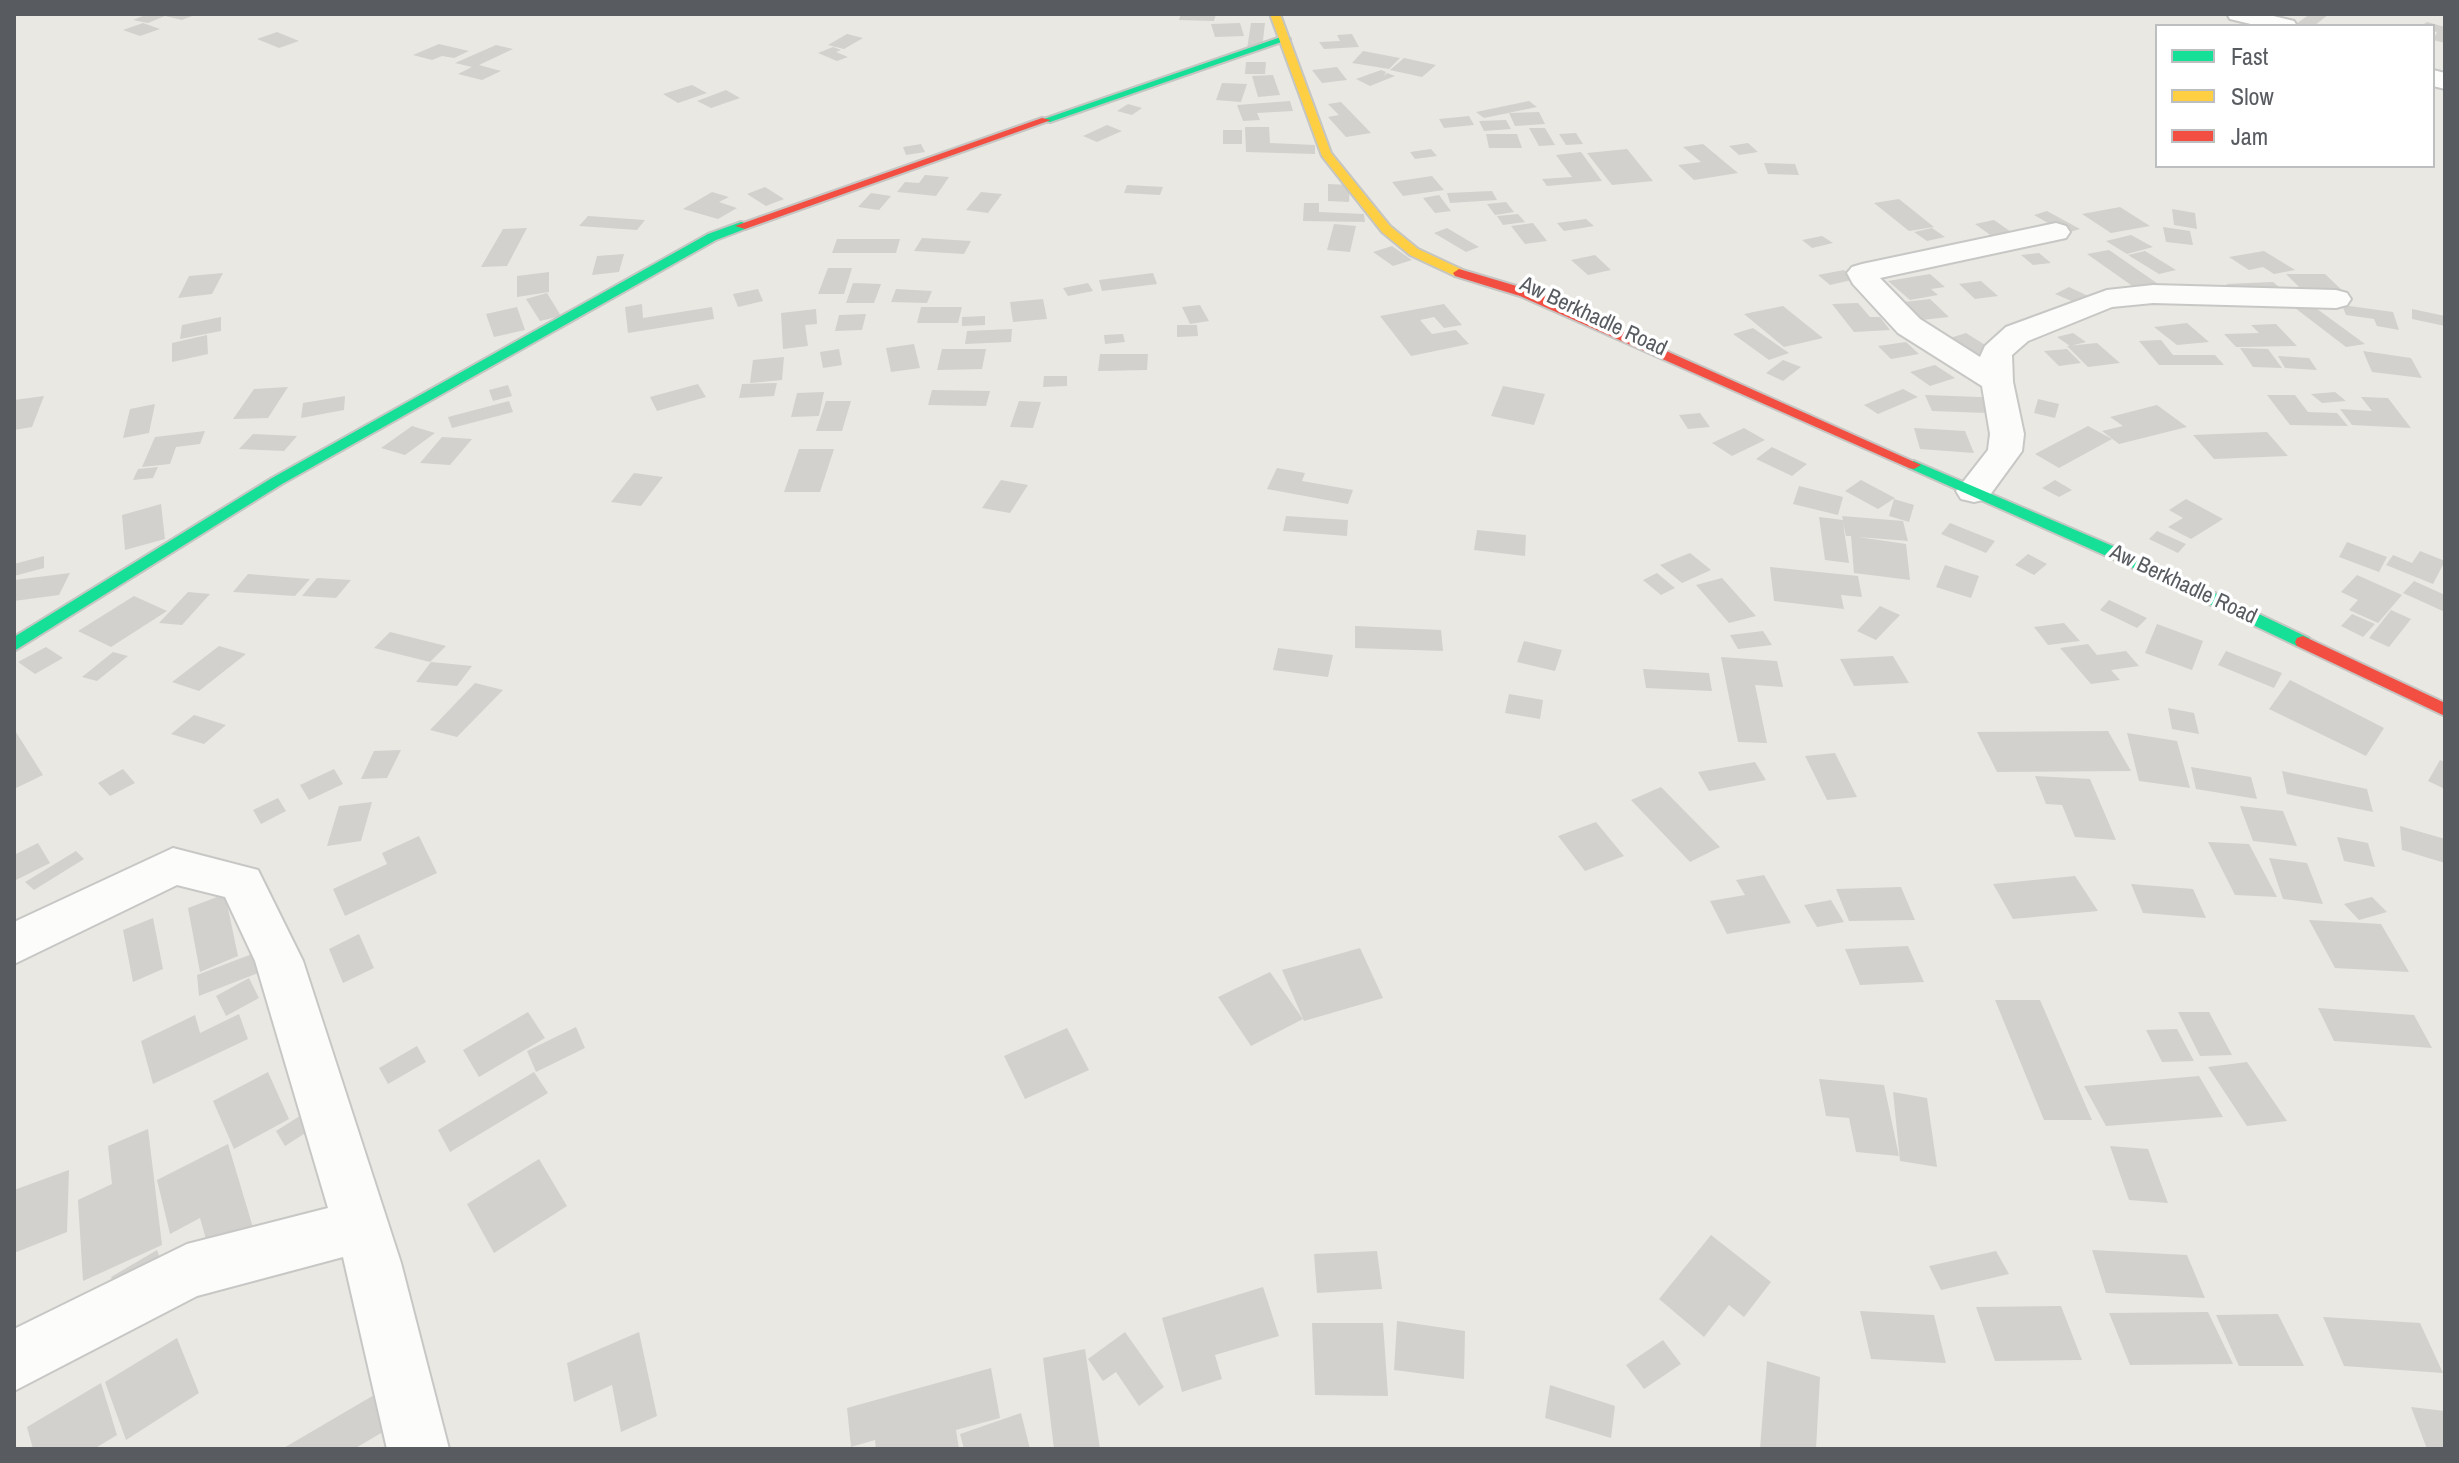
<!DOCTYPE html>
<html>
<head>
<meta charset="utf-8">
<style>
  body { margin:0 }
  #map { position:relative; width:2459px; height:1463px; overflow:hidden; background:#eae8e2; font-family:"Archivo Narrow",sans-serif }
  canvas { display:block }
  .frame { position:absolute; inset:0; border:16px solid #585c61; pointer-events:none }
  .legend { position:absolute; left:2155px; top:24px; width:280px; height:144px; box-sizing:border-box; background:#fff; border:2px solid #bcbec0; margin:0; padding:10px 14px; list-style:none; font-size:24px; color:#585c61 }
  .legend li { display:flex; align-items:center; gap:16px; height:40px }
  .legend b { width:40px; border:2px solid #bcbec0 }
</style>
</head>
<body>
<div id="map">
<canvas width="2459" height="1463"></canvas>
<div class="frame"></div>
<ul class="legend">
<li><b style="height:10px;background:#16e098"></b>Fast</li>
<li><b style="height:10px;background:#ffcf43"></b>Slow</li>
<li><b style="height:10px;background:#f24e42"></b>Jam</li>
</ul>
</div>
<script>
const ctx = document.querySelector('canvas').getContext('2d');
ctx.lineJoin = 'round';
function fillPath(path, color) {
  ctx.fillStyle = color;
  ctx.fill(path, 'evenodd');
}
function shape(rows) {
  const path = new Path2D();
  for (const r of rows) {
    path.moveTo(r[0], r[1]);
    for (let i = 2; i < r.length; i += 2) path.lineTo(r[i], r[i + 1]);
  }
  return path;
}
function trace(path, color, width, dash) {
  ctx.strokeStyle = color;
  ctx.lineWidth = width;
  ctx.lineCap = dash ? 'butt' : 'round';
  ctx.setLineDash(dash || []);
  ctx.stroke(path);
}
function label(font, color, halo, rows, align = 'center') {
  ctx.font = font + ' "Archivo Narrow",sans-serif';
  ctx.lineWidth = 7;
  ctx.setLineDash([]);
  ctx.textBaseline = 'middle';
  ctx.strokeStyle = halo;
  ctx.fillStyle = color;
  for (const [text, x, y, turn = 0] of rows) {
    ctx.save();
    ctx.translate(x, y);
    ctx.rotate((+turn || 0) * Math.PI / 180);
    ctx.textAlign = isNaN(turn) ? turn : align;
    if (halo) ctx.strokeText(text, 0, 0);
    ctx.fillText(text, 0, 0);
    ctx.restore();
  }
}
fillPath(shape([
  [148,14,197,14,182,20,165,16,148,23,133,20],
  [1181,14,1216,14,1214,21,1179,20],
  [2310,14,2329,14,2314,26,2296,24],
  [2427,22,2445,27,2445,43,2433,40,2437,32,2433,31,2433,26,2421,26],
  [143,23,160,29,140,36,123,30],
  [1240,23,1244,36,1215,37,1211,24],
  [1251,23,1265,23,1262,49,1247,49],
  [277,32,299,41,279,48,257,39],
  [847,34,863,38,844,49,828,45],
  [1352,34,1359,47,1324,49,1319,42,1340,41,1337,35],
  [439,44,469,51,454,58,442,56,432,60,413,55],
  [496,45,513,49,479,65,501,71,482,80,458,74,472,67,455,63],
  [833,47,841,50,836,52,848,57,837,61,818,53],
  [1363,51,1400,58,1389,69,1352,63],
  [1404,58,1436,65,1422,77,1390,70],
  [1246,62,1266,62,1265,74,1245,74],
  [1337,67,1347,80,1322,83,1312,70],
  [1381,70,1386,72,1384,76,1387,73,1395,76,1370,86,1356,79],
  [1273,75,1280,95,1258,97,1252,76],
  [1222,83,1247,84,1241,102,1216,100],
  [692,85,707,93,678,103,663,94],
  [726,90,740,98,711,108,697,101],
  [1290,101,1293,111,1257,113,1260,120,1243,121,1237,105],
  [1529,101,1537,107,1484,118,1476,112],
  [1341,102,1371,133,1346,137,1328,117,1339,115,1328,104],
  [1128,104,1142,108,1132,115,1117,111],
  [1539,112,1545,124,1515,126,1509,113],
  [1469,116,1474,125,1444,128,1439,119],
  [1506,120,1511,129,1484,131,1479,121],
  [1107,125,1122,131,1097,142,1083,136],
  [1245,127,1269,127,1270,143,1315,145,1315,154,1246,152],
  [1529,128,1545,128,1555,145,1539,146],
  [1223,130,1242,130,1242,144,1223,144],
  [1576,133,1583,144,1566,145,1559,134],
  [1486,134,1517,134,1522,148,1489,148],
  [1748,143,1758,152,1739,155,1729,146],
  [921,144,925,152,906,155,903,147],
  [1703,144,1738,173,1694,180,1678,165,1701,162,1683,147],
  [1431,149,1437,156,1415,159,1410,152],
  [1627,149,1653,181,1612,185,1587,153],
  [1581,152,1602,181,1547,186,1542,179,1572,177,1556,155],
  [1764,163,1795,164,1799,175,1768,174],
  [925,175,949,177,936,196,897,192,905,182,919,183],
  [1432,176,1444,190,1403,196,1392,182],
  [1328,184,1350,185,1349,202,1328,201],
  [1127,185,1163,187,1160,195,1124,193],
  [765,187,784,199,766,206,747,194],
  [1492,191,1497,200,1450,203,1447,193],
  [712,192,729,197,719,202,737,208,718,219,683,209],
  [981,192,1002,194,988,213,966,210],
  [871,193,891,196,879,210,858,207],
  [1439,195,1451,211,1435,213,1423,198],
  [1899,199,1934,227,1909,231,1874,203],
  [1506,202,1514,212,1495,215,1487,204],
  [1304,203,1319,203,1319,212,1364,214,1365,222,1303,221],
  [2120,207,2150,226,2111,233,2082,214],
  [2172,209,2195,213,2197,229,2174,225],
  [2047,211,2080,229,2050,238,2053,226,2034,215],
  [1518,214,1525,222,1503,225,1497,216],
  [588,216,645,220,637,230,579,226],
  [1586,219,1594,226,1564,231,1557,223],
  [1994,220,2027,243,2007,247,1975,224],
  [1533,223,1547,241,1525,244,1511,226],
  [1334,224,1356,226,1350,252,1327,250],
  [2163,227,2190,231,2193,245,2166,242],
  [527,228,507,266,481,267,503,229],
  [1447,228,1479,247,1466,252,1434,233],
  [1932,228,1945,237,1927,241,1914,232],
  [2131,235,2153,247,2127,254,2106,241],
  [1822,236,1833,243,1812,248,1802,240],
  [922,238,971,241,964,254,914,251],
  [837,239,900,239,896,253,832,253],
  [1392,246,1412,260,1393,266,1373,252],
  [2109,250,2164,288,2141,292,2087,254],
  [2145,251,2176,270,2159,274,2128,255],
  [2264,251,2295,270,2274,274,2263,267,2249,270,2229,257],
  [2039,253,2051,263,2033,265,2021,255],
  [624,254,619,272,592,275,597,256],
  [1595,255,1611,270,1588,275,1571,260],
  [828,268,852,268,844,294,818,294],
  [1844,270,1856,279,1830,285,1818,275],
  [549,272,549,292,517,297,517,276],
  [223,273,212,294,178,298,189,276],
  [1153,273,1157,284,1102,291,1099,280],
  [1930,274,1945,287,1931,289,1938,295,1910,300,1888,281],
  [2286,274,2325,274,2347,295,2307,295],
  [1981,281,1998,296,1975,299,1959,284],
  [2273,282,2288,294,2239,297,2226,284],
  [853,283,881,284,874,303,846,303],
  [1088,283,1093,291,1068,296,1063,288],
  [2069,287,2105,304,2074,302,2055,294],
  [758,289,763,301,738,307,733,294],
  [896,289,932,291,927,303,891,302],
  [547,293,561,316,540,321,526,299],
  [1043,299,1047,319,1013,322,1010,302],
  [1930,299,1949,317,1922,320,1904,302],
  [1858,303,1870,317,1880,317,1890,330,1854,332,1832,304],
  [642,304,643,318,712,307,714,319,628,333,625,307],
  [1444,304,1462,325,1444,328,1434,317,1420,320,1432,334,1456,330,1469,344,1411,356,1380,316],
  [1200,305,1209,321,1190,324,1182,307],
  [2342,305,2393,312,2399,330,2377,326,2374,319,2346,315],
  [1783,306,1823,338,1784,347,1744,314],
  [2313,306,2365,344,2346,347,2295,308],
  [517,307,525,330,494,337,486,314],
  [921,307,962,307,958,323,917,323],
  [816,309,817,324,805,325,808,346,783,349,781,313],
  [2412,309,2445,316,2445,326,2412,319],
  [866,314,862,330,835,331,839,315],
  [985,316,985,325,962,326,962,317],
  [221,317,221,331,180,339,182,325],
  [2187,323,2209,342,2177,345,2154,327],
  [2276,324,2297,346,2236,347,2224,334,2259,333,2251,325],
  [1177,325,1197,325,1198,336,1177,337],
  [1753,328,1789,353,1769,360,1733,334],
  [1012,329,1011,342,965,344,967,331],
  [1966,333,2006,358,1987,365,1947,339],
  [2073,333,2086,342,2070,346,2057,337],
  [1123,334,1125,342,1105,344,1104,335],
  [207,335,208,354,172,362,172,343],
  [2161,340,2173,355,2215,355,2224,365,2159,365,2139,341],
  [1906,342,1919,354,1891,359,1878,346],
  [2097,343,2120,363,2088,367,2067,346],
  [914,344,920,368,891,372,886,348],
  [2240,348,2268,349,2282,368,2253,367],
  [839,349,842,365,823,368,820,352],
  [942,349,986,349,982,369,937,370],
  [2067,349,2081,363,2059,366,2044,351],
  [2363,351,2411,358,2422,378,2372,372],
  [1100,354,1148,354,1147,370,1098,371],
  [2278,356,2309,358,2317,370,2285,368],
  [784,357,782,380,750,383,753,360],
  [1783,360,1801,367,1783,381,1766,373],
  [1935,365,1955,378,1930,386,1910,372],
  [1044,376,1067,376,1067,386,1043,387],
  [777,383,774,396,739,398,742,384],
  [698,384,706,397,657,411,650,397],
  [508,385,512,396,493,401,489,390],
  [1503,386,1545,394,1534,425,1491,416],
  [288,387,268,418,233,419,254,389],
  [1903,389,1918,397,1878,414,1864,405],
  [932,390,990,391,986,406,928,405],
  [824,392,819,416,791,417,797,393],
  [2335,392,2346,401,2322,403,2311,394],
  [1925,395,2006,398,2014,414,1932,411],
  [2267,395,2295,395,2308,412,2337,413,2348,426,2290,425],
  [44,396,32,427,14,430,14,400],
  [345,396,344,410,301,418,303,403],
  [2361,397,2388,398,2411,428,2352,425,2340,409,2372,411],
  [2038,399,2059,404,2055,418,2034,413],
  [509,401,513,412,452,428,448,417],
  [826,401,851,401,842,431,816,431],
  [1019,401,1041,402,1033,428,1010,427],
  [155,404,149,433,123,438,130,409],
  [2157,405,2187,427,2119,444,2102,431,2123,426,2110,417],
  [1700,413,1710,427,1688,429,1679,415],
  [412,426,435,433,405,455,381,448],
  [2088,426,2112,439,2059,468,2035,454],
  [1744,428,1765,440,1732,456,1712,443],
  [1914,428,1965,431,1974,453,1920,449],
  [205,431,200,444,176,447,170,464,142,467,155,437],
  [2267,432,2288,456,2214,459,2193,435],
  [253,434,297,436,284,451,239,449],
  [442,437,472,439,450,465,420,463],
  [1772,447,1807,464,1792,476,1756,459],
  [799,449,834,449,820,492,784,492],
  [158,467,153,478,133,480,138,469],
  [1277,468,1305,473,1302,481,1353,490,1348,504,1267,489],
  [634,473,663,477,641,506,611,502],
  [1001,480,1028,485,1010,513,982,508],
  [1861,480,1895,498,1878,509,1845,491],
  [2055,480,2072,490,2059,497,2042,488],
  [1799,486,1843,497,1838,515,1793,504],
  [1894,499,1914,505,1909,522,1889,516],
  [2186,499,2223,519,2191,539,2168,527,2183,518,2169,510],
  [161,504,165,539,125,550,122,515],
  [1286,516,1348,520,1347,536,1283,531],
  [1842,516,1903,521,1908,541,1858,537,1906,544,1910,580,1854,573,1851,536,1846,536,1843,523,1849,563,1825,560,1819,517,1843,520],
  [1950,523,1995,541,1986,553,1941,534],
  [1477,530,1526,535,1525,556,1474,550],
  [2157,531,2186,544,2178,553,2149,539],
  [2347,542,2387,557,2379,572,2339,557],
  [2420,551,2445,561,2433,584,2386,565,2393,555,2412,563],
  [1690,553,1711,570,1682,583,1660,565],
  [2028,554,2047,564,2034,575,2015,565],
  [44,556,44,568,14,576,14,564],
  [1945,565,1979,576,1971,598,1936,587],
  [1770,567,1858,576,1862,597,1841,595,1844,609,1774,601],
  [70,573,59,595,14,601,14,580],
  [1657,573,1675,588,1661,595,1643,580],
  [248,574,310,579,295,596,233,592],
  [2357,575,2402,595,2378,623,2349,610,2358,600,2341,592],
  [317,578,351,580,336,598,302,596],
  [1722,578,1756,616,1729,623,1696,585],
  [2414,581,2445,595,2445,612,2403,593],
  [188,592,210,594,182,625,159,623],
  [134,596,167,611,111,647,78,631],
  [2109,600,2147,618,2137,628,2100,610],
  [1880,606,1900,615,1876,640,1857,631],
  [2391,610,2411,619,2389,647,2369,638],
  [2352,614,2375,624,2363,637,2341,626],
  [2064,623,2080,641,2048,645,2034,627],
  [2157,624,2203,641,2192,670,2145,653],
  [1355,626,1441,630,1443,651,1355,648],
  [1763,631,1772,645,1738,649,1730,635],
  [390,632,446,646,430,662,374,648],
  [1524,641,1562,650,1555,671,1517,662],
  [2088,644,2097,655,2126,651,2139,666,2111,670,2120,680,2091,684,2060,648],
  [219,646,246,654,199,691,172,682],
  [46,647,63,658,35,674,18,662],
  [1278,648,1333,655,1328,677,1273,670],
  [2226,651,2282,673,2274,688,2218,665],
  [113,652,128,656,97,681,82,677],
  [1893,656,1909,683,1854,686,1840,659],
  [1721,657,1777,661,1783,687,1755,685,1767,743,1738,742],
  [431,662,472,666,457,686,416,682],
  [1643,669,1709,673,1712,691,1646,688],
  [2290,680,2384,728,2366,756,2269,709],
  [475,683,503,690,457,737,430,730],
  [1509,694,1543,700,1540,719,1505,713],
  [2168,708,2194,713,2199,734,2172,729],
  [194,715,226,725,204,744,171,734],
  [14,729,43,775,14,789],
  [2108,731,2131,771,1997,772,1977,732],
  [2127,733,2177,741,2190,788,2139,781],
  [401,750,387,778,361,779,374,751],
  [1835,753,1857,797,1827,800,1805,756],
  [2440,760,2445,762,2445,789,2428,781],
  [1755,762,1766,780,1709,791,1698,772],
  [2191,767,2251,777,2257,799,2196,789],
  [123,769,135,783,110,796,98,783],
  [334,769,343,784,309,800,300,785],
  [2282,771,2367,789,2373,812,2287,794],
  [2035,776,2090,779,2116,840,2075,837,2062,805,2046,804],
  [1661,787,1720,847,1690,862,1631,800],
  [278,798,286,811,261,824,253,810],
  [372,802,361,841,327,846,339,806],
  [2240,806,2283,811,2297,846,2253,841],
  [1596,822,1624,856,1585,871,1558,836],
  [2400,826,2445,839,2445,863,2402,850],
  [419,836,437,873,345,916,333,889,387,864,382,853],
  [2337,837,2368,843,2375,867,2344,861],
  [2208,842,2249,844,2277,897,2235,895],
  [38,843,50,863,14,881,14,855],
  [76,851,84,859,34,890,25,882],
  [2269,858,2307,863,2323,904,2283,899],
  [1764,875,1791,923,1727,934,1710,901,1745,895,1736,880],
  [2075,876,2098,911,2013,919,1993,884],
  [2131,884,2193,889,2206,918,2143,913],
  [1901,887,1915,920,1849,921,1836,889],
  [225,894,238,956,200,972,188,908],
  [2372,897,2387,912,2359,920,2344,904],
  [1831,900,1844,922,1817,927,1804,905],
  [153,918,163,969,133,982,123,930],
  [2309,920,2381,924,2409,972,2335,968],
  [359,934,374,968,343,983,329,949],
  [286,941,289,961,199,996,197,975],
  [1908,946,1924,982,1860,985,1845,949],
  [1360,948,1383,998,1304,1021,1282,970],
  [1270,972,1303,1019,1251,1046,1218,997],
  [249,978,259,998,226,1016,216,996],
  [1995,1000,2040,1000,2092,1120,2044,1120],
  [2318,1008,2414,1015,2432,1048,2334,1041],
  [528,1012,545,1038,479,1077,463,1050],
  [2178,1012,2209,1012,2232,1055,2200,1056],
  [239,1014,248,1039,153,1084,141,1041,195,1015,200,1033],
  [576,1027,585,1048,536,1072,527,1051],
  [1067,1028,1089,1070,1025,1099,1004,1056],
  [2177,1029,2194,1061,2162,1062,2146,1030],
  [417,1046,426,1062,388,1084,379,1068],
  [2247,1062,2287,1121,2247,1126,2208,1067],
  [268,1072,289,1119,234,1149,213,1101],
  [534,1072,548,1093,450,1152,438,1130],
  [2199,1076,2223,1117,2106,1126,2084,1086],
  [1819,1079,1884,1085,1899,1156,1856,1152,1849,1118,1826,1116],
  [1893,1092,1927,1098,1937,1167,1900,1161],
  [322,1102,332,1116,285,1146,276,1131],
  [148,1129,162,1245,83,1281,78,1200,112,1184,108,1146],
  [228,1144,257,1241,213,1264,200,1218,170,1234,157,1180],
  [2110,1146,2148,1149,2168,1203,2129,1200],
  [539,1159,567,1206,494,1253,467,1204],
  [69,1170,67,1232,14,1253,14,1190],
  [1711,1235,1771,1282,1744,1317,1729,1305,1704,1337,1659,1299],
  [157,1250,168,1280,122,1307,111,1277],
  [2092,1250,2187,1255,2205,1298,2106,1293],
  [1377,1251,1382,1289,1317,1293,1314,1254],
  [1996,1251,2009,1274,1941,1290,1929,1266],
  [1263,1287,1279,1336,1215,1355,1222,1379,1182,1392,1162,1318],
  [2061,1306,2082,1360,1995,1361,1976,1307],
  [1860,1311,1934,1315,1946,1363,1871,1359],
  [2208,1312,2233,1364,2130,1365,2109,1313],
  [2278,1314,2304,1366,2239,1366,2216,1315],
  [2323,1317,2420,1323,2443,1373,2344,1366],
  [1397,1321,1465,1331,1464,1379,1394,1370],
  [1312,1323,1383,1323,1388,1396,1315,1395],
  [639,1332,657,1416,621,1432,612,1385,574,1402,567,1363],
  [1125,1332,1164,1387,1139,1406,1116,1372,1103,1381,1088,1359],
  [177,1338,199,1393,126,1440,105,1382],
  [1663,1340,1681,1364,1644,1389,1626,1365],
  [1085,1349,1100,1449,1054,1449,1043,1358],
  [1767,1361,1820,1377,1816,1449,1760,1449],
  [991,1368,1000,1418,956,1430,959,1449,876,1449,875,1440,851,1447,847,1408],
  [398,1381,410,1416,354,1449,282,1449],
  [101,1383,117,1435,94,1449,33,1449,27,1427],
  [1550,1385,1615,1406,1611,1438,1545,1418],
  [2411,1407,2445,1411,2445,1449,2427,1449],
  [1021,1413,1030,1449,964,1449,960,1434]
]), '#d2d1cd');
const street = shape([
  [2227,14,2265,14,2294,21,2297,26,2259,26,2230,19,2227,14],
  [2433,70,2445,73,2445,89,2433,86,2433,70],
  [2056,223,2066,226,2070,232,2066,238,1880,278,1920,319,1980,357,1985,346,2006,327,2107,290,2153,285,2336,290,2347,293,2351,299,2347,305,2336,308,2153,303,2112,307,2028,341,2012,355,2013,382,2024,434,2022,451,1987,499,1974,502,1961,499,1956,491,1988,450,1990,434,1982,386,1898,333,1853,284,1847,273,1852,267,1862,264,2056,223],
  [173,848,258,870,303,961,401,1263,449,1449,387,1449,343,1257,197,1296,14,1391,14,1329,187,1244,328,1208,255,961,225,897,177,885,14,964,14,922,173,848]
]);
const fast = shape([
  [1281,37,1290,39,1050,122,1041,120,1281,37],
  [741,222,745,223,745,229,716,240,282,484,14,651,14,637,272,478,708,234,741,222],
  [1914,461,2150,562,2309,638,2311,642,2309,646,2297,646,2138,570,1909,468,1907,465,1914,461]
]);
const slow = shape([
  [1270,14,1280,14,1331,153,1390,226,1418,249,1463,270,1463,276,1455,276,1410,255,1382,232,1322,156,1270,14]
]);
const jam = shape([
  [1042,118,1051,120,745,229,735,226,1042,118],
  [1459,269,1530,290,1921,465,1914,469,1909,468,1520,296,1455,276,1453,273,1459,269],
  [2303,636,2445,703,2445,716,2297,646,2295,642,2297,638,2303,636]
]);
trace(street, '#c7c7c6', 4);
trace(fast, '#c5c6c4', 4);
trace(slow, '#c5c6c4', 4);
trace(jam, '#c5c6c4', 4);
fillPath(street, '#fcfcfb');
fillPath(fast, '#16e098');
fillPath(slow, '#ffcf43');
fillPath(jam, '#f24e42');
label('22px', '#585c61', '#fff', [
  ["Aw Berkhadle Road",1593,317,25],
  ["Aw Berkhadle Road",2183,585,25]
]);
</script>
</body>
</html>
